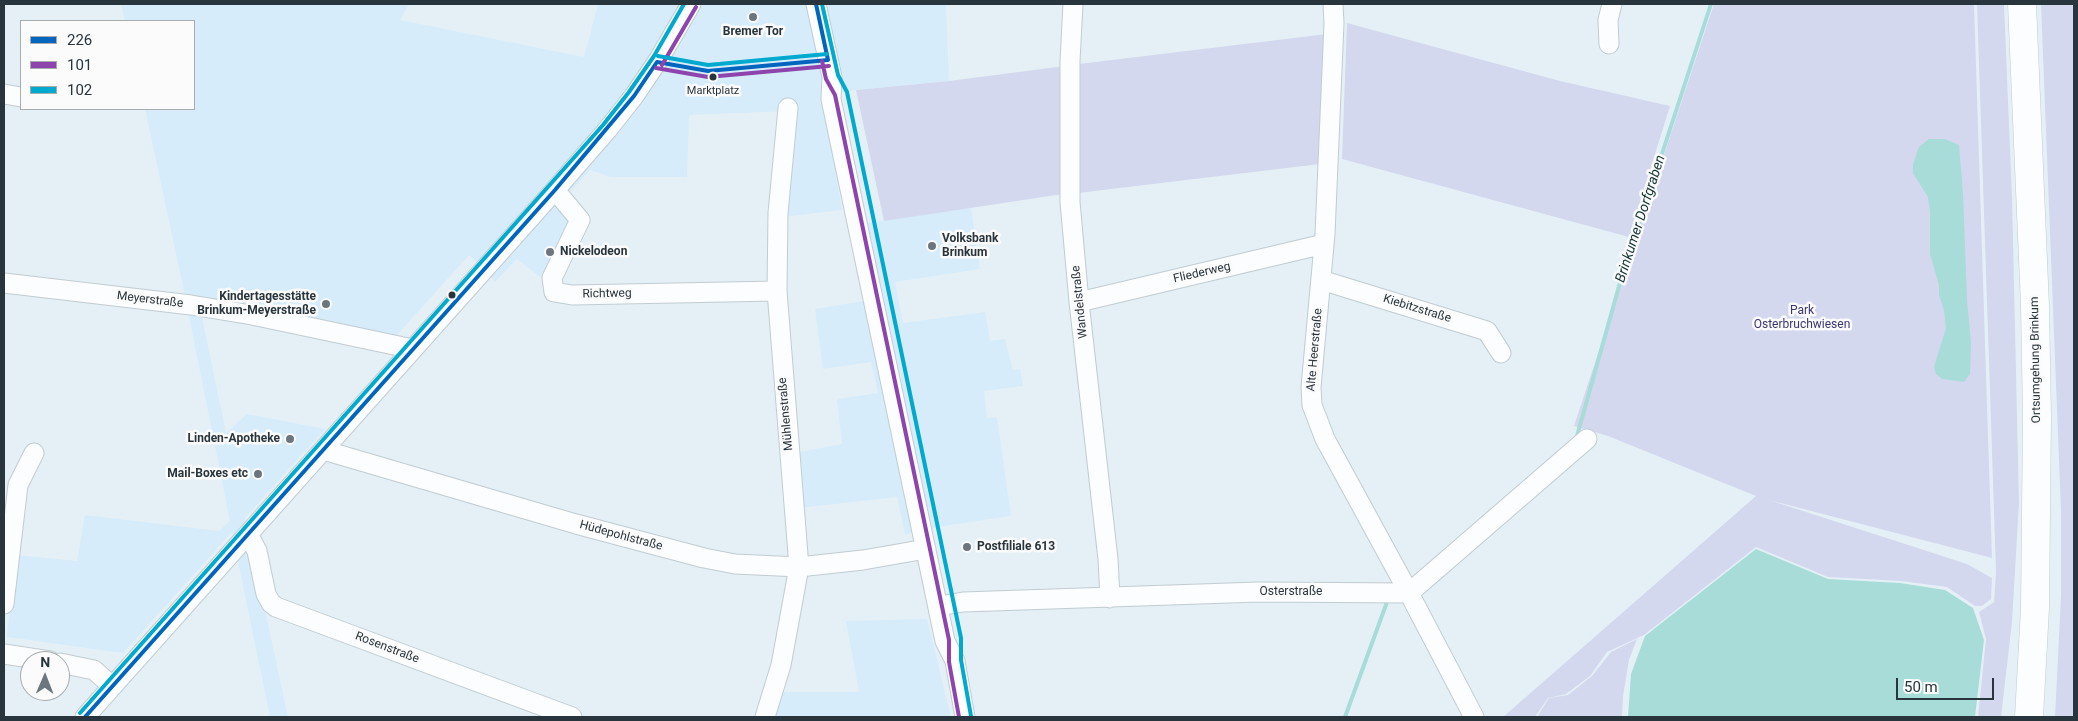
<!DOCTYPE html>
<html>
<head>
<meta charset="utf-8">
<style>
  body { margin:0 }
  #map { position:relative; width:2078px; height:721px; overflow:hidden; background:#e5f0f6; font-family:Roboto,sans-serif }
  canvas { display:block }
  .frame { position:absolute; inset:0; border:5px solid #29353d; pointer-events:none }
  .legend { position:absolute; left:20px; top:20px; width:175px; height:90px; box-sizing:border-box; background:#fbfbfb; border:1px solid #a7acaf; margin:0; padding:6px 9px; list-style:none; font-size:15px; color:#29353d }
  .legend li { display:flex; align-items:center; gap:10px; height:25px }
  .legend b { width:25px; border:1px solid #a7acaf }
  .north { position:absolute; left:20px; top:651px; width:50px; height:50px; box-sizing:border-box; background:#fbfbfb; border:1px solid #a7acaf; border-radius:50%; rotate:1deg; font-size:14px; font-weight:700; line-height:20px; text-align:center; color:#29353d }
  .north::after { content:''; display:block; margin:auto; width:18px; height:22px; background:#6b767e; clip-path:polygon(50% 0,100% 100%,50% 72%,0 100%) }
  .scale { position:absolute; left:1896px; top:678px; width:98px; height:22px; box-sizing:border-box; border:2px solid #29353d; border-top:0; padding-left:6px; font-size:15px; line-height:18px; white-space:nowrap; color:#29353d; -webkit-text-stroke:4px #fbfbfb; paint-order:stroke }
</style>
</head>
<body>
<div id="map">
<canvas width="2078" height="721"></canvas>
<div class="frame"></div>
<ul class="legend">
<li><b style="height:6px;background:#0065bd"></b>226</li>
<li><b style="height:6px;background:#8e44ad"></b>101</li>
<li><b style="height:6px;background:#00a9ce"></b>102</li>
</ul>
<div class="north">N</div>
<div class="scale">50 m</div>
</div>
<script>
const ctx = document.querySelector('canvas').getContext('2d');
ctx.lineJoin = 'round';
function fillPath(path, color) {
  ctx.fillStyle = color;
  ctx.fill(path, 'evenodd');
}
function shape(rows) {
  const path = new Path2D();
  for (const r of rows) {
    path.moveTo(r[0], r[1]);
    for (let i = 2; i < r.length; i += 2) path.lineTo(r[i], r[i + 1]);
  }
  return path;
}
function trace(path, color, width, dash) {
  ctx.strokeStyle = color;
  ctx.lineWidth = width;
  ctx.lineCap = dash ? 'butt' : 'round';
  ctx.setLineDash(dash || []);
  ctx.stroke(path);
}
function label(font, color, halo, rows, align = 'center') {
  ctx.font = font + ' Roboto,sans-serif';
  ctx.lineWidth = 5;
  ctx.setLineDash([]);
  ctx.textBaseline = 'middle';
  ctx.strokeStyle = halo;
  ctx.fillStyle = color;
  for (const [text, x, y, turn = 0] of rows) {
    ctx.save();
    ctx.translate(x, y);
    ctx.rotate((+turn || 0) * Math.PI / 180);
    ctx.textAlign = isNaN(turn) ? turn : align;
    if (halo) ctx.strokeText(text, 0, 0);
    ctx.fillText(text, 0, 0);
    ctx.restore();
  }
}
fillPath(shape([
  [121,4,409,4,400,20,584,57,598,4,946,4,949,81,856,90,823,96,842,210,782,217,790,111,689,115,687,177,610,177,590,170,558,206,577,224,545,281,517,259,495,282,469,255,396,336,198,298,226,433,247,414,325,429,245,518,288,717,270,717,232,532,123,653,7,637,16,555,77,561,85,515,219,531,230,521,185,296,145,109,194,109,194,21,125,21],
  [971,207,980,269,895,282,903,323,985,312,990,341,1005,339,1013,370,1020,369,1023,386,984,391,987,418,997,417,1011,516,950,525,905,534,897,497,799,508,794,453,842,444,837,399,878,393,871,362,823,369,815,309,869,300,854,225],
  [927,619,951,717,773,717,781,692,859,692,846,621]
]), '#d6ecfa');
fillPath(shape([
  [1714,4,1974,4,1992,558,1769,500,1967,564,1992,578,1991,599,1982,606,1975,606,1947,587,1901,581,1828,577,1756,547,1644,635,1607,652,1590,676,1566,694,1548,698,1535,717,1503,717,1756,496,1608,436,1574,426],
  [1977,4,2004,4,2012,197,2019,503,2012,622,2001,717,1978,717,1986,639,1979,612,1994,602,1996,572],
  [2041,4,2074,4,2074,717,2055,717,2061,596,2061,511],
  [1347,23,1560,81,1670,106,1629,237,1342,159],
  [1327,34,1320,164,1078,193,1079,64],
  [1065,66,1063,194,884,221,856,90,949,81],
  [1637,639,1629,660,1623,696,1622,717,1537,717,1549,698,1568,695,1592,676,1611,652]
]), '#d3d8ef');
fillPath(shape([
  [1929,139,1945,139,1959,145,1963,194,1967,300,1971,343,1970,374,1964,382,1942,379,1936,374,1934,367,1946,328,1944,310,1939,295,1939,285,1930,254,1930,212,1928,197,1913,173,1913,164,1919,147],
  [1756,549,1828,579,1900,583,1945,590,1973,608,1984,640,1975,717,1628,717,1631,674,1645,636]
]), '#a7dcd9');
trace(shape([
  [1577,436,1621,279,1711,4],
  [1345,717,1387,602]
]), '#a7dcd9', 4);
const minor = shape([
  [816,4,832,77,831,99,945,641,955,661,965,717],
  [1073,4,1070,61,1070,202,1079,302,1108,559,1110,598],
  [1333,4,1334,23,1325,234,1311,387,1312,405,1325,439,1409,593,1474,717],
  [1609,44,1608,20,1612,4],
  [4,94,21,97],
  [555,190,580,220,552,278,554,292,572,295,777,291],
  [1321,280,1487,331,1501,353],
  [4,283,191,305,252,315,413,349],
  [1079,302,1324,244],
  [323,450,576,524,704,558,735,564,799,567,863,560,926,549],
  [248,534,257,551,266,594,271,603,276,607,572,717],
  [4,604,18,485,34,453],
  [939,606,963,602,1259,592,1409,593,1587,439],
  [4,654,50,661],
  [60,663,94,670,112,686],
  [85,717,555,190,608,129,634,96,659,59,691,4],
  [765,717,781,665,799,567,777,291,778,213,788,108]
]);
const highway = shape([
  [2022,4,2035,306,2037,417,2035,608,2029,717]
]);
trace(minor, '#c1ccd2', 21);
trace(highway, '#c1ccd2', 29);
trace(minor, '#fbfdfe', 19);
trace(highway, '#fbfdfe', 28);
trace(shape([
  [816,4,828,60],
  [657,62,708,71,828,60],
  [85,717,555,190,634,96,657,62]
]), '#0065bd', 4);
trace(shape([
  [822,61,826,79,835,95,949,640,949,662,959,717],
  [662,65,696,7],
  [656,68,708,77,829,66]
]), '#8e44ad', 4);
trace(shape([
  [822,4,838,75,847,92,961,638,961,660,971,716],
  [658,56,708,65,827,54],
  [80,713,603,125,629,92,654,56,684,4]
]), '#00a9ce', 4);
for (const [x, y, r, color] of [
  [753,17,5,"#6b767e"],
  [713,77,4.5,"#29353d"],
  [932,246,5,"#6b767e"],
  [550,252,5,"#6b767e"],
  [452,295,4.5,"#29353d"],
  [326,304,5,"#6b767e"],
  [290,439,5,"#6b767e"],
  [258,474,5,"#6b767e"],
  [967,547,5,"#6b767e"]
]) {
  const dot = new Path2D();
  dot.arc(x, y, r, 0, 2 * Math.PI);
  ctx.fillStyle = color;
  ctx.fill(dot);
  trace(dot, '#fbfbfb', 2);
}
label('11px', '#29353d', '#fbfbfb', [
  ["Marktplatz",713,91]
]);
label('bold 12px', '#29353d', '#fbfbfb', [
  ["Bremer Tor",753,32,"center"],
  ["Volksbank",942,239],
  ["Brinkum",942,253],
  ["Nickelodeon",560,252],
  ["Kindertagesstätte",316,297,"right"],
  ["Brinkum-Meyerstraße",316,311,"right"],
  ["Linden-Apotheke",280,439,"right"],
  ["Mail-Boxes etc",248,474,"right"],
  ["Postfiliale 613",977,547]
], 'left');
label('12px', '#29353d', '#fbfbfb', [
  ["Fliederweg",1202,273,-13],
  ["Richtweg",607,294,-1],
  ["Meyerstraße",150,300,7],
  ["Wandelstraße",1080,302,-96],
  ["Kiebitzstraße",1417,309,17],
  ["Alte Heerstraße",1315,350,-85],
  ["Ortsumgehung Brinkum",2036,360,-91],
  ["Mühlenstraße",786,414,-95],
  ["Hüdepohlstraße",621,536,15],
  ["Osterstraße",1291,592],
  ["Rosenstraße",387,648,21]
]);
label('12px', '#3b3775', '#fbfbfb', [
  ["Park",1802,311],
  ["Osterbruchwiesen",1802,325]
]);
label('italic 14px', '#113431', '#fbfbfb', [
  ["Brinkumer Dorfgraben",1641,219,-72]
]);
</script>
</body>
</html>
